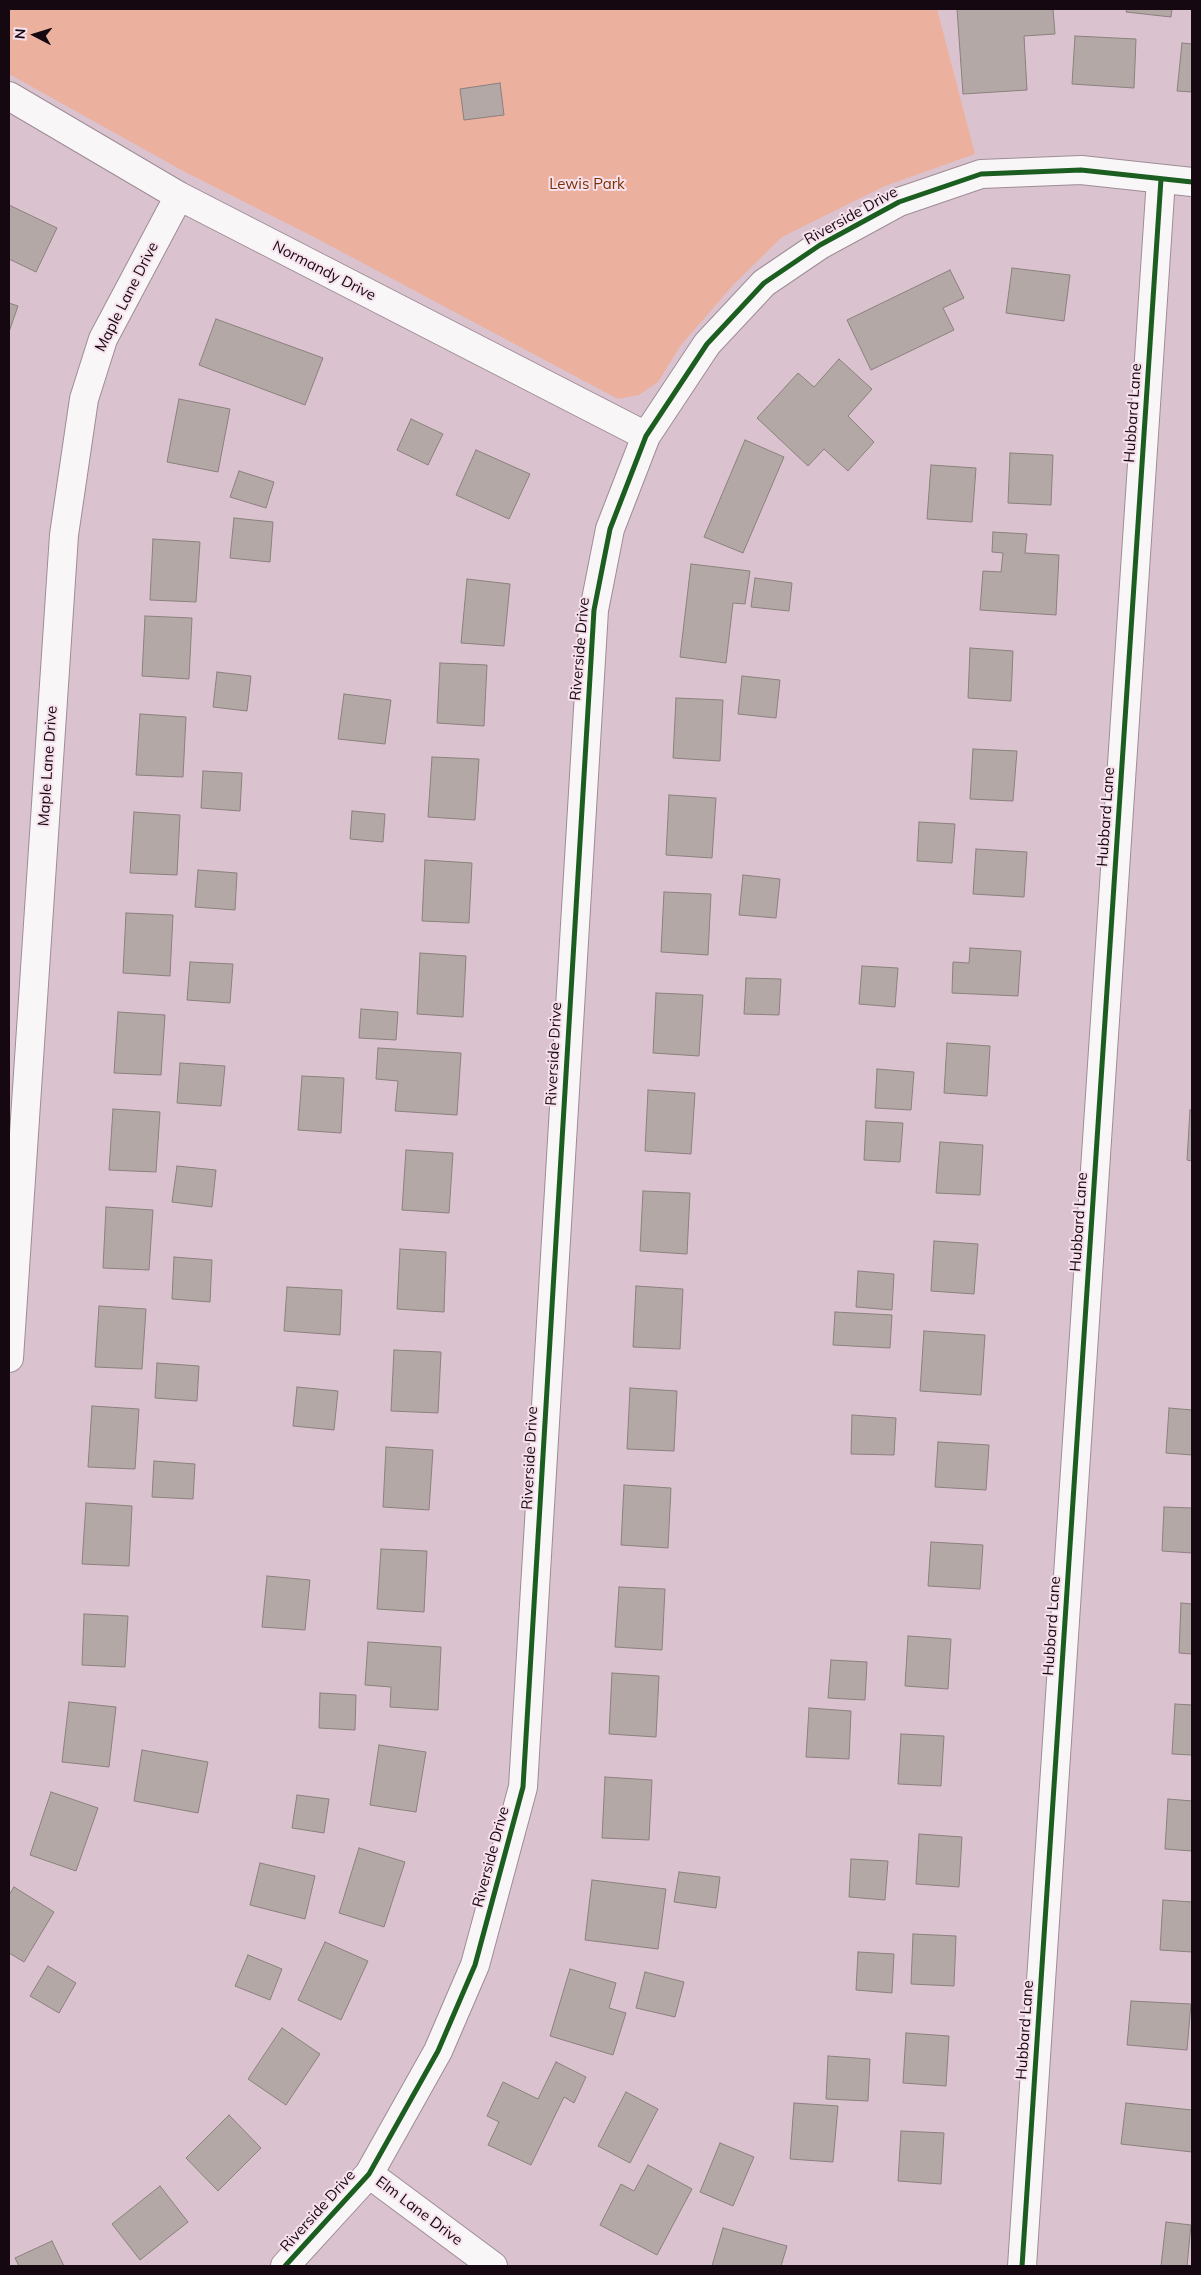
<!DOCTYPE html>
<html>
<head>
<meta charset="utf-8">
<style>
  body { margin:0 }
  #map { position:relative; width:1201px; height:2275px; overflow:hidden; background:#dac3cf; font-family:Mulish,sans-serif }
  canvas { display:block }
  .frame { position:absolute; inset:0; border:10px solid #160810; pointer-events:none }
  .north { position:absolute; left:10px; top:10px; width:50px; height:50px; -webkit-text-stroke:4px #f7e1ec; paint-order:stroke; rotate:275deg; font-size:14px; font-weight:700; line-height:20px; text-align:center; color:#160810 }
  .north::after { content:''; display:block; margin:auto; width:18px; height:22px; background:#160810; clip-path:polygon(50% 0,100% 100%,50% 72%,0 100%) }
</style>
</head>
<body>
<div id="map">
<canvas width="1201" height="2275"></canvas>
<div class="frame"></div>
<div class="north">N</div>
</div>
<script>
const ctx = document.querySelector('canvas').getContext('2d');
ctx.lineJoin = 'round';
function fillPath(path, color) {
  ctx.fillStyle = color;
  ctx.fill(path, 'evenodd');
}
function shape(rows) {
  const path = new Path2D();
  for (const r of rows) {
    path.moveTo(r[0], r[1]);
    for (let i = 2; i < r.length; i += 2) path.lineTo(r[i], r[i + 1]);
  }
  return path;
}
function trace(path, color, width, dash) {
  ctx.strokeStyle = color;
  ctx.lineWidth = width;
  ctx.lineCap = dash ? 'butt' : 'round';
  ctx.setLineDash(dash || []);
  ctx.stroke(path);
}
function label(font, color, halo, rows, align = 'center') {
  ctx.font = font + ' Mulish,sans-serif';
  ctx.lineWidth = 4;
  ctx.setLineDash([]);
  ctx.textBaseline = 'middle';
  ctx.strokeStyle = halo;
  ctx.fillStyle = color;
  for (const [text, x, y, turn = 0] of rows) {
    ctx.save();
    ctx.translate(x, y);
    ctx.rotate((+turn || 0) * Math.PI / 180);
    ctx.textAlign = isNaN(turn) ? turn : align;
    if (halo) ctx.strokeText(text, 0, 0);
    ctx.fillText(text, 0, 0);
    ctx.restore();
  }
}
fillPath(shape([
  [9,9,937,9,975,154,885,186,782,237,734,284,681,345,658,382,639,395,618,399,312,236,185,172,9,74]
]), '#ecb09f');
const building = shape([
  [957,9,1053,9,1055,34,1024,36,1027,90,963,94,957,9],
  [1127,9,1172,9,1171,17,1126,12,1127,9],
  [1075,36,1136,39,1134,88,1072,84,1075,36],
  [1182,43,1192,44,1192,92,1177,91,1182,43],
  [500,83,504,115,464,120,460,89,500,83],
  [9,205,57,228,36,272,9,259,9,205],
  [1012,268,1070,275,1064,321,1006,313,1012,268],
  [950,270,964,298,943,308,954,330,871,370,847,320,950,270],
  [9,303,18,306,9,332,9,303],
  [216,319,323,358,305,405,199,365,216,319],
  [839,359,872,389,848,416,874,442,848,471,824,449,808,466,757,418,798,373,814,387,839,359],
  [179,399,230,409,218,472,167,462,179,399],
  [411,419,443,434,428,465,397,450,411,419],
  [745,440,784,457,743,553,704,537,745,440],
  [476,450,530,474,509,519,456,495,476,450],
  [1010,453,1053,455,1051,505,1008,503,1010,453],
  [931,465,976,468,972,522,927,519,931,465],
  [239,471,274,482,266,508,230,497,239,471],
  [234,518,273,522,270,562,230,558,234,518],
  [993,532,1027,534,1025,553,1059,555,1056,615,980,610,983,571,1001,572,1003,553,992,552,993,532],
  [153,539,200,542,196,602,150,600,153,539],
  [691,564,750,571,745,604,733,603,726,663,680,657,691,564],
  [755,578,792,583,789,611,751,607,755,578],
  [467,579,510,584,504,646,461,643,467,579],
  [145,616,192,618,189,679,142,676,145,616],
  [970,648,1013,651,1011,701,968,698,970,648],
  [440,663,487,665,484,726,437,723,440,663],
  [217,672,251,676,247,711,213,707,217,672],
  [742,676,780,680,776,718,738,714,742,676],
  [344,694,391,700,385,744,338,739,344,694],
  [676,698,723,700,720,761,673,758,676,698],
  [140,714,186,717,183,777,136,775,140,714],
  [973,749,1017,751,1013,801,970,799,973,749],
  [432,757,479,759,475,820,428,817,432,757],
  [203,771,242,773,240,811,201,808,203,771],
  [669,795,716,798,712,858,666,855,669,795],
  [352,811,385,814,383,842,350,839,352,811],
  [134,812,180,815,177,875,130,873,134,812],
  [919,822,955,824,952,863,917,861,919,822],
  [976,849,1027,852,1024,897,973,894,976,849],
  [425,860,472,863,469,923,422,921,425,860],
  [198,870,237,873,235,910,195,907,198,870],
  [743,875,780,879,776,918,739,915,743,875],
  [664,892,711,894,708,955,661,952,664,892],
  [126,913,173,915,170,976,123,973,126,913],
  [970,948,1021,951,1018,996,952,993,953,962,969,963,970,948],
  [420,953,466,956,463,1017,417,1014,420,953],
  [190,962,233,964,230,1003,187,1000,190,962],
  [862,966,898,968,895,1007,859,1004,862,966],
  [746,978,781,979,779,1015,744,1014,746,978],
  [656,993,703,995,699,1056,653,1053,656,993],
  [361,1009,398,1012,396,1040,359,1038,361,1009],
  [118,1012,165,1015,161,1075,114,1073,118,1012],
  [947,1043,990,1046,987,1096,944,1093,947,1043],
  [378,1048,461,1053,457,1115,395,1111,398,1081,376,1079,378,1048],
  [180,1063,225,1066,221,1106,177,1103,180,1063],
  [877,1069,914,1072,911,1110,875,1108,877,1069],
  [302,1076,344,1078,341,1133,298,1130,302,1076],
  [648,1090,695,1093,691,1154,645,1151,648,1090],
  [113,1109,160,1112,156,1172,109,1170,113,1109],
  [1190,1110,1192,1110,1192,1161,1187,1160,1190,1110],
  [866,1121,903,1123,900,1162,864,1160,866,1121],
  [940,1142,983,1145,980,1195,936,1193,940,1142],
  [406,1150,453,1153,449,1213,402,1210,406,1150],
  [177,1166,216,1170,212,1207,172,1202,177,1166],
  [643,1191,690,1193,687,1254,640,1251,643,1191],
  [106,1207,153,1210,149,1270,103,1268,106,1207],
  [934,1241,978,1244,974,1294,931,1291,934,1241],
  [400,1249,446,1252,444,1312,397,1309,400,1249],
  [174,1257,212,1260,210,1302,172,1299,174,1257],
  [858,1271,894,1274,892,1310,856,1307,858,1271],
  [636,1286,683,1289,680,1349,633,1347,636,1286],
  [287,1287,342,1290,340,1335,284,1331,287,1287],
  [99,1306,146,1309,142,1369,95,1367,99,1306],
  [835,1312,892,1315,890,1348,833,1345,835,1312],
  [924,1331,985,1335,981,1395,920,1391,924,1331],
  [394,1350,441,1352,438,1413,391,1411,394,1350],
  [157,1363,199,1366,197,1401,155,1398,157,1363],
  [297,1387,338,1391,334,1430,293,1426,297,1387],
  [630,1388,677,1391,674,1451,627,1449,630,1388],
  [92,1406,139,1409,135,1469,88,1467,92,1406],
  [1169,1408,1192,1410,1192,1455,1166,1453,1169,1408],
  [852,1415,896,1418,894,1455,851,1454,852,1415],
  [938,1442,989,1445,986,1490,935,1487,938,1442],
  [386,1447,433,1450,429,1510,383,1507,386,1447],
  [154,1461,195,1464,193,1499,152,1497,154,1461],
  [624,1485,671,1488,668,1548,621,1545,624,1485],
  [86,1503,132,1506,129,1566,82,1564,86,1503],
  [1164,1507,1192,1508,1192,1553,1162,1551,1164,1507],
  [931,1542,983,1545,980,1589,928,1586,931,1542],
  [381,1549,427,1551,424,1612,377,1609,381,1549],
  [267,1576,310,1580,305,1630,262,1627,267,1576],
  [619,1587,665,1589,662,1650,615,1647,619,1587],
  [1181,1603,1192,1604,1192,1654,1179,1653,1181,1603],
  [84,1614,128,1616,125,1667,82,1665,84,1614],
  [908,1636,951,1639,948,1689,905,1686,908,1636],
  [368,1642,441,1647,438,1710,390,1707,391,1687,365,1685,368,1642],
  [831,1660,867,1662,865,1700,828,1698,831,1660],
  [612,1673,659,1676,656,1737,609,1734,612,1673],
  [320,1693,356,1695,355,1730,319,1728,320,1693],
  [69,1702,116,1707,109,1767,62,1762,69,1702],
  [1175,1704,1192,1705,1192,1755,1172,1754,1175,1704],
  [809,1708,851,1711,849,1759,806,1757,809,1708],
  [901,1734,944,1736,941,1786,898,1784,901,1734],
  [379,1745,426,1752,416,1812,370,1805,379,1745],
  [142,1750,208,1762,198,1813,134,1801,142,1750],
  [605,1777,652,1780,649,1840,602,1838,605,1777],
  [51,1792,98,1808,76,1871,30,1855,51,1792],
  [297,1795,329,1799,324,1833,292,1828,297,1795],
  [1168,1799,1192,1801,1192,1851,1165,1849,1168,1799],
  [919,1834,962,1837,959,1887,916,1884,919,1834],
  [359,1848,405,1862,384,1927,339,1913,359,1848],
  [851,1859,888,1861,885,1900,849,1897,851,1859],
  [260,1863,315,1876,305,1919,250,1905,260,1863],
  [679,1872,720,1877,716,1908,674,1902,679,1872],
  [592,1880,666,1889,658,1949,585,1940,592,1880],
  [14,1887,54,1912,24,1962,9,1953,9,1895,14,1887],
  [1163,1900,1192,1902,1192,1952,1160,1950,1163,1900],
  [913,1934,956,1936,954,1986,911,1984,913,1934],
  [325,1942,368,1961,341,2020,298,2000,325,1942],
  [858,1952,894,1954,892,1993,856,1990,858,1952],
  [248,1955,282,1969,270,2000,235,1986,248,1955],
  [48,1966,76,1983,59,2013,30,1996,48,1966],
  [570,1969,616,1983,609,2008,626,2013,613,2055,550,2036,570,1969],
  [645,1972,684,1982,675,2017,636,2008,645,1972],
  [1131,2001,1191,2004,1187,2050,1127,2045,1131,2001],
  [282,2028,320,2054,286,2105,248,2079,282,2028],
  [906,2033,949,2036,946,2086,903,2083,906,2033],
  [828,2056,870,2059,868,2101,826,2099,828,2056],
  [556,2062,586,2077,574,2103,564,2097,531,2165,488,2145,499,2122,487,2116,503,2082,538,2099,556,2062],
  [626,2092,658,2109,630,2163,598,2146,626,2092],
  [794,2103,838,2106,833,2162,790,2159,794,2103],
  [1126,2103,1192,2110,1192,2152,1121,2144,1126,2103],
  [229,2115,261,2148,218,2191,186,2158,229,2115],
  [901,2131,944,2133,941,2184,898,2181,901,2131],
  [720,2143,754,2157,733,2206,700,2192,720,2143],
  [648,2165,692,2189,657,2255,600,2225,621,2184,634,2191,648,2165],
  [160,2186,188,2222,140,2260,112,2224,160,2186],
  [1166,2222,1191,2225,1187,2266,1161,2266,1166,2222],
  [723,2228,787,2246,781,2266,712,2266,723,2228],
  [52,2241,64,2266,19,2266,15,2258,52,2241]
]);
fillPath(building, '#b3a8a5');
trace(building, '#8b807e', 1);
const minor = shape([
  [9,96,179,196,646,436],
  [9,1358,64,535,84,399,103,339,179,196],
  [369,2174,493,2266],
  [285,2266,369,2174,438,2051,475,1965,523,1787,594,610,610,529,646,436,707,344,764,283,820,245,899,202,981,174,1081,170,1192,182],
  [1022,2266,1161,179]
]);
trace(minor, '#9e8c95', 30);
trace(minor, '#f9f6f8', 28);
trace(shape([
  [285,2266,369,2174,438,2051,475,1965,523,1787,594,610,610,529,646,436,707,344,764,283,820,245,899,202,981,174,1081,170,1192,182],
  [1022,2266,1161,179]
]), '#1b5e20', 5);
label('15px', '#7b3003', '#f7e1ec', [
  ["Lewis Park",587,184]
]);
label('15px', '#160810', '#f7e1ec', [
  ["Riverside Drive",851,216,-29],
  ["Normandy Drive",324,271,27],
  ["Maple Lane Drive",127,297,-63],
  ["Hubbard Lane",1133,413,-86],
  ["Riverside Drive",580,649,-85],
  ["Maple Lane Drive",48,766,-86],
  ["Hubbard Lane",1106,817,-86],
  ["Riverside Drive",554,1054,-87],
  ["Hubbard Lane",1079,1222,-86],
  ["Riverside Drive",530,1458,-87],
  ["Hubbard Lane",1052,1626,-86],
  ["Riverside Drive",491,1857,-75],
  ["Hubbard Lane",1025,2030,-86],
  ["Riverside Drive",318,2211,-48],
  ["Elm Lane Drive",419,2211,37]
]);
</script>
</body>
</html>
